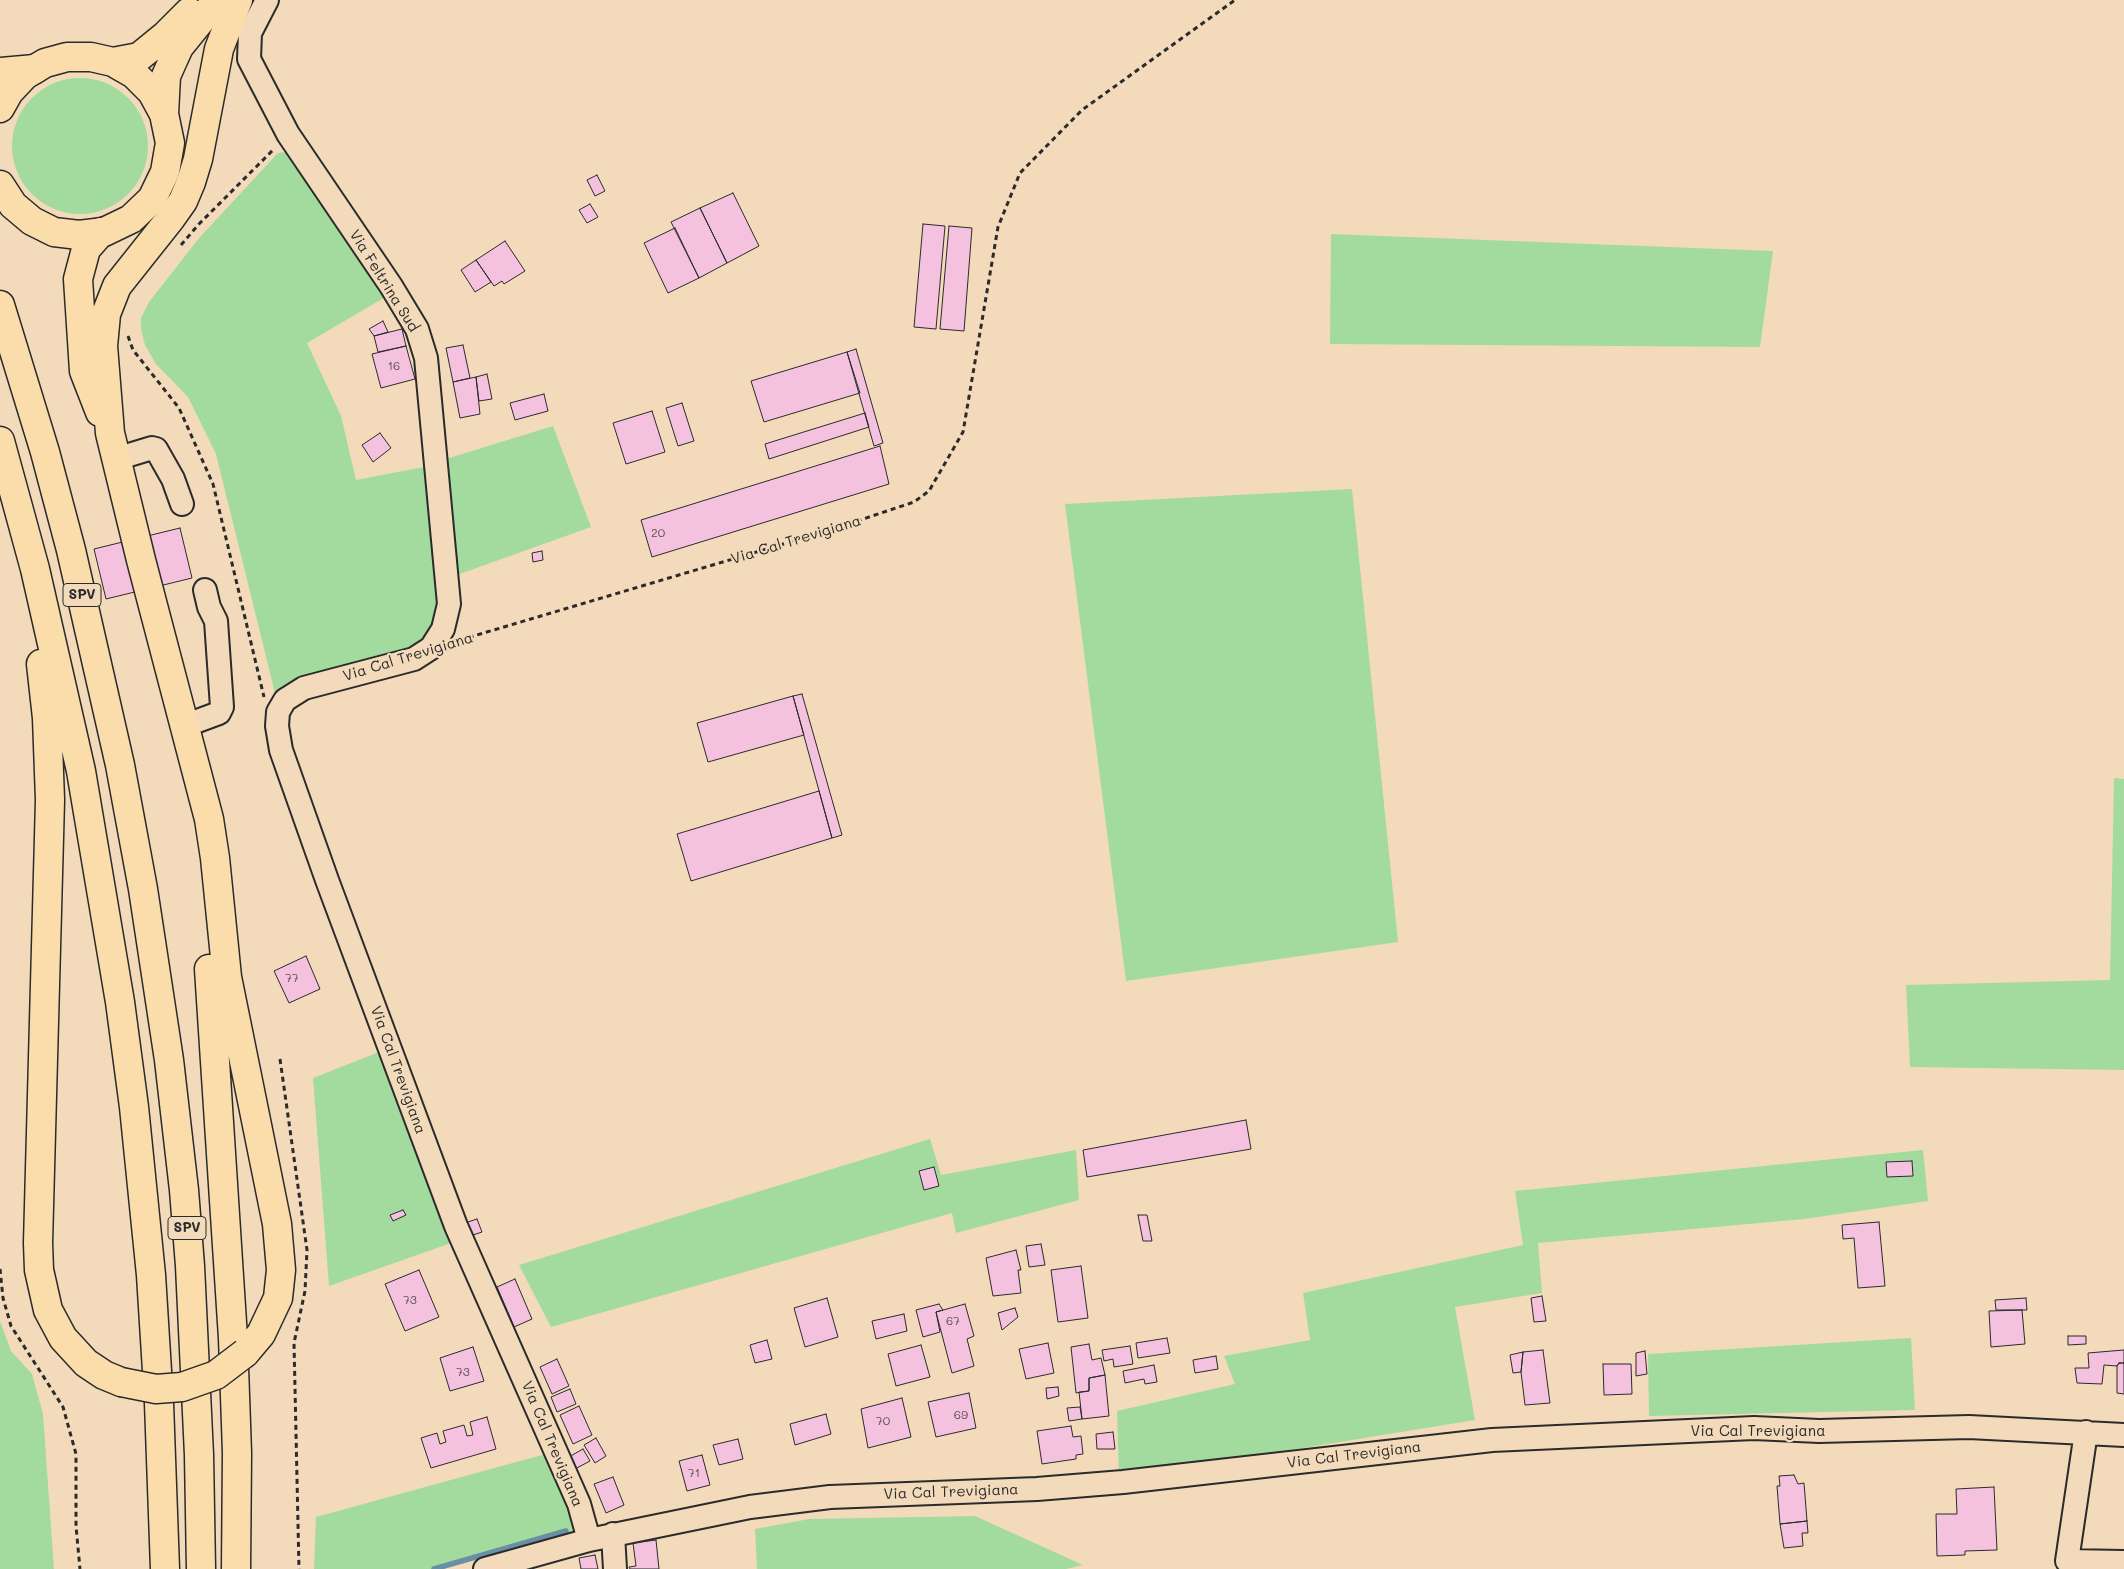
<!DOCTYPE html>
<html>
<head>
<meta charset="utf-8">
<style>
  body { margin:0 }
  canvas { display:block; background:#f2daba }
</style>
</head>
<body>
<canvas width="2124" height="1569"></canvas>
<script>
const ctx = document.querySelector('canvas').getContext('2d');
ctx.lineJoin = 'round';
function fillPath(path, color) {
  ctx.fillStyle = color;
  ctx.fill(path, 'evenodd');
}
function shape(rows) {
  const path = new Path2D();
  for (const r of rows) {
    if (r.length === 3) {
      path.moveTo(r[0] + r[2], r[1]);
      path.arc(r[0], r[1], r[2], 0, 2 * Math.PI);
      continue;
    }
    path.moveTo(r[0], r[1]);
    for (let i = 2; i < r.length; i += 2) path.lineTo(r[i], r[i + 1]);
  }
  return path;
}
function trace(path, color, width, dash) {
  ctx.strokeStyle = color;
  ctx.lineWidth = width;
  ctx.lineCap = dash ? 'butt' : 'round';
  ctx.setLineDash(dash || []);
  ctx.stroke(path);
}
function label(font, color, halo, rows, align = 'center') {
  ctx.font = font + ' Mali,sans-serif';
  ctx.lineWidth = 4.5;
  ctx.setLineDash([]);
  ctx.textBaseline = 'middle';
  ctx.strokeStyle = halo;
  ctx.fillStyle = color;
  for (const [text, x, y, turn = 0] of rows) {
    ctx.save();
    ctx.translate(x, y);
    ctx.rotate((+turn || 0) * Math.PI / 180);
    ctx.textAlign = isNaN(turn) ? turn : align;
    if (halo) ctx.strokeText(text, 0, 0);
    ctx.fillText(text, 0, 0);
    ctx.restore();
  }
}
fillPath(shape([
  [80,146,68],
  [286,152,292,156,387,296,307,343,341,416,356,480,429,466,439,609,429,636,414,647,275,693,216,454,188,397,156,364,145,345,141,329,141,318,149,302,200,237,278,153],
  [1331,234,1773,251,1760,347,1330,344],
  [553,426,591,527,454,576,446,459],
  [1352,489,1398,942,1126,981,1065,504],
  [2114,778,2124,779,2124,1070,1910,1067,1906,985,2110,980],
  [379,1052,454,1242,329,1286,313,1078],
  [930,1139,941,1175,1076,1150,1079,1200,956,1233,952,1213,551,1327,519,1265],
  [1923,1150,1928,1201,1804,1219,1538,1243,1542,1293,1455,1307,1475,1420,1119,1478,1117,1411,1235,1384,1224,1356,1310,1340,1303,1293,1523,1245,1515,1191],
  [0,1321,11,1351,32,1374,43,1414,54,1569,0,1569],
  [1911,1338,1915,1410,1649,1416,1648,1354],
  [549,1453,574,1513,576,1533,438,1569,314,1569,316,1517],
  [975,1516,1083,1565,1066,1569,757,1569,755,1529,809,1519]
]), '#a3db9f');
trace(shape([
  [434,1569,566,1531]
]), '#698fa4', 5.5);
const building = shape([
  [597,175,605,191,595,196,587,180,597,175],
  [733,193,759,246,727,263,700,208,733,193],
  [590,204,598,217,587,223,579,210,590,204],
  [700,208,727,263,699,278,671,222,700,208],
  [923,224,945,226,936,329,914,327,923,224],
  [949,226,972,228,964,331,940,329,949,226],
  [675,228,699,278,668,293,644,243,675,228],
  [505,241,525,271,504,284,502,281,494,286,476,260,505,241],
  [476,260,491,282,475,292,461,270,476,260],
  [383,321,388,332,374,336,369,329,383,321],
  [402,329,406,346,378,352,374,336,402,329],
  [463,345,470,378,453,382,446,348,463,345],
  [406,346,415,379,381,388,372,354,406,346],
  [856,349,883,443,874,446,847,352,856,349],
  [847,352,860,393,764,422,751,381,847,352],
  [487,374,492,399,479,401,476,377,487,374],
  [476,377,480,414,460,418,453,382,476,377],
  [544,394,548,411,515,420,510,403,544,394],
  [682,403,694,441,678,446,666,408,682,403],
  [652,411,665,452,626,464,613,423,652,411],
  [865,413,869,427,769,459,765,444,865,413],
  [380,433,391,448,373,462,362,445,380,433],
  [880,446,889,484,652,557,641,520,880,446],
  [180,528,192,578,106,599,94,549,180,528],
  [542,551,543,560,533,562,532,553,542,551],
  [802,694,842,835,832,838,793,696,802,694],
  [793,696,804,735,708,762,697,723,793,696],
  [819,791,832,838,691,881,677,834,819,791],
  [306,956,320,989,289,1003,274,971,306,956],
  [1246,1120,1251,1149,1087,1177,1083,1150,1246,1120],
  [1912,1161,1913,1176,1887,1177,1886,1162,1912,1161],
  [934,1167,939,1186,924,1190,919,1171,934,1167],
  [403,1210,406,1215,393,1221,390,1215,403,1210],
  [1138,1215,1147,1215,1152,1241,1143,1241,1138,1215],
  [477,1219,482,1232,470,1236,465,1223,477,1219],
  [1879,1222,1885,1286,1858,1288,1854,1238,1843,1239,1842,1225,1879,1222],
  [1041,1244,1045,1265,1029,1267,1026,1246,1041,1244],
  [1016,1250,1021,1270,1018,1270,1021,1293,993,1296,986,1258,1016,1250],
  [1081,1266,1088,1318,1058,1322,1051,1270,1081,1266],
  [419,1270,439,1317,405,1331,385,1284,419,1270],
  [515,1279,532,1319,514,1327,497,1287,515,1279],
  [1542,1296,1546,1321,1534,1322,1531,1298,1542,1296],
  [827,1298,838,1337,805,1347,794,1308,827,1298],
  [2026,1298,2027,1310,1996,1310,1995,1300,2026,1298],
  [939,1304,943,1310,936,1312,940,1332,923,1337,916,1310,939,1304],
  [965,1304,974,1336,967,1339,974,1366,952,1373,936,1312,965,1304],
  [1015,1308,1018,1317,1002,1330,998,1313,1015,1308],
  [2022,1310,2025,1344,1991,1347,1989,1311,2022,1310],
  [904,1314,907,1331,876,1339,872,1321,904,1314],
  [2068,1336,2086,1336,2086,1344,2068,1345,2068,1336],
  [1167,1338,1170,1353,1138,1358,1136,1343,1167,1338],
  [767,1340,772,1359,755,1363,750,1345,767,1340],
  [1048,1343,1054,1373,1026,1379,1019,1349,1048,1343],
  [1089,1344,1092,1360,1101,1358,1105,1375,1089,1378,1089,1391,1076,1393,1071,1347,1089,1344],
  [921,1345,930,1377,896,1386,888,1354,921,1345],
  [1130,1346,1133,1364,1114,1367,1113,1359,1104,1361,1102,1350,1130,1346],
  [473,1347,484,1381,450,1391,440,1358,473,1347],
  [1543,1350,1550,1403,1525,1405,1521,1372,1523,1352,1543,1350],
  [2124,1350,2124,1363,2119,1363,2117,1366,2104,1365,2102,1384,2077,1383,2075,1368,2089,1368,2088,1353,2124,1350],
  [1645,1351,1647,1374,1636,1376,1636,1353,1645,1351],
  [1523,1352,1521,1372,1513,1373,1510,1355,1523,1352],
  [1216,1356,1218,1369,1195,1373,1193,1360,1216,1356],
  [557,1359,569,1386,552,1394,540,1367,557,1359],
  [2119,1363,2124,1363,2124,1394,2117,1393,2117,1366,2119,1363],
  [1603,1364,1631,1364,1632,1394,1604,1395,1603,1364],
  [1154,1365,1157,1382,1145,1384,1144,1379,1125,1383,1123,1371,1154,1365],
  [1105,1375,1109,1416,1082,1419,1079,1392,1089,1391,1089,1378,1105,1375],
  [1058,1387,1059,1396,1047,1399,1046,1388,1058,1387],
  [570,1389,576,1404,557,1412,551,1397,570,1389],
  [969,1393,976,1428,936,1437,928,1402,969,1393],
  [902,1398,911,1437,868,1448,861,1409,902,1398],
  [579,1406,592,1435,573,1444,560,1415,579,1406],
  [1080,1407,1082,1419,1069,1421,1067,1408,1080,1407],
  [826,1414,831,1434,795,1445,790,1424,826,1414],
  [487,1417,496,1449,431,1468,421,1438,437,1433,440,1444,446,1442,443,1431,464,1425,467,1436,473,1435,470,1422,487,1417],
  [1071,1426,1073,1437,1081,1436,1083,1454,1076,1455,1076,1459,1042,1464,1037,1431,1071,1426],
  [1113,1432,1115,1449,1097,1449,1096,1434,1113,1432],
  [596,1438,606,1456,595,1463,584,1445,596,1438],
  [738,1439,743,1459,719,1465,713,1445,738,1439],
  [583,1449,590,1461,573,1470,567,1458,583,1449],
  [702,1455,710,1485,687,1491,679,1461,702,1455],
  [1794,1475,1798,1484,1804,1483,1807,1521,1780,1524,1777,1486,1780,1486,1779,1476,1794,1475],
  [613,1477,624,1505,606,1513,594,1484,613,1477],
  [1994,1487,1997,1550,1965,1551,1965,1555,1937,1556,1936,1514,1957,1514,1956,1489,1994,1487],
  [1807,1521,1808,1533,1802,1533,1803,1546,1784,1548,1780,1524,1807,1521],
  [656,1540,659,1569,630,1569,629,1567,636,1566,633,1543,656,1540],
  [595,1555,598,1569,581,1569,579,1558,595,1555]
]);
fillPath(building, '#f4c1df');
trace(building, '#2b2b2b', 1);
const minor = shape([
  [267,0,250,33,249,59,288,134,391,286,417,329,426,358,449,604,443,629,431,648,414,659,304,688,285,700,278,712,277,726,281,750,327,880,456,1226,579,1504,589,1540],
  [116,459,152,448,156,449,173,479,182,504],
  [184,726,219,713,222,707,216,621,209,607,205,590],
  [2086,1432,2067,1561,2124,1562],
  [613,1534,615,1569],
  [485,1569,589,1540,750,1507,830,1497,1037,1489,1123,1482,1492,1440,1754,1428,1819,1431,1969,1427,2124,1435]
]);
const major = shape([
  [113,62,139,57,166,35,189,12],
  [0,108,9,92,25,75,45,63,67,57,91,57,113,62,134,74,152,92,164,114],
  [0,185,13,205,32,221,54,232,79,235,104,232,131,219,152,199,165,172,170,143,164,114,166,76,179,47,217,0]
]);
const highway = shape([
  [238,0,219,49,198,159,191,182,183,201,171,218,117,286,106,314,103,346,110,433,141,560,209,819,215,858,227,977,277,1224,281,1270,278,1298,261,1334,245,1353],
  [0,72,35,69],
  [0,305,45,452,71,550,120,765,143,889,169,1060,184,1190,190,1266,199,1455,201,1569],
  [100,412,84,371,78,279,86,249,101,232],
  [0,441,35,569,81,771,120,1002,134,1107,151,1275,159,1403,165,1569],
  [41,664,47,718,50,800,38,1243,39,1270,48,1310,63,1338,86,1363,104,1375,121,1382],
  [209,969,233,1338,237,1453,236,1569]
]);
trace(minor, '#2b2b2b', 26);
trace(major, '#2b2b2b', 31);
trace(highway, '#2b2b2b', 31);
trace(shape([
  [181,245,199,224,274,149],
  [128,336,133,350,179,408,213,484,264,697],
  [460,640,827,531,914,502,929,491,963,432,998,227,1020,173,1082,110,1235,0],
  [280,1059,307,1250,305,1291,294,1343,299,1569],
  [0,1269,3,1298,11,1326,63,1407,76,1454,76,1526,80,1569]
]), '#2b2b2b', 3, [5, 4]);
trace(minor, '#f2daba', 22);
trace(major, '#fbddab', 28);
trace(highway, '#fbddab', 28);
const highwayBridge = shape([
  [121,1382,156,1389,182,1387,216,1375,245,1353]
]);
trace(highwayBridge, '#2b2b2b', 31, []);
trace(highwayBridge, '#fbddab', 28);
label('12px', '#5d5058', null, [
  ["16",394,366],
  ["20",658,533],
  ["77",292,978],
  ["73",410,1300],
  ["67",953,1321],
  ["73",463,1372],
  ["69",961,1415],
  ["70",883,1421],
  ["71",694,1473]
]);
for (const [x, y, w] of [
  [82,595,38],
  [187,1228,38]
]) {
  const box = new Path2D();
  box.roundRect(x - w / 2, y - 11.5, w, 23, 4);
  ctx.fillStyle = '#f2daba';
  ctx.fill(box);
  trace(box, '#2b2b2b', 1);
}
label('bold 14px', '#2b2b2b', null, [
  ["SPV",82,595],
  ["SPV",187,1228]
]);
label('15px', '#2b2b2b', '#f2daba', [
  ["Via Feltrina Sud",384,281,58],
  ["Via Cal Trevigiana",796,540,-17],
  ["Via Cal Trevigiana",408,657,-17],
  ["Via Cal Trevigiana",398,1070,70],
  ["Via Cal Trevigiana",1758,1431],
  ["Via Cal Trevigiana",552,1444,67],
  ["Via Cal Trevigiana",1354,1455,-7],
  ["Via Cal Trevigiana",951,1492,-2]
]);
</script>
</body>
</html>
